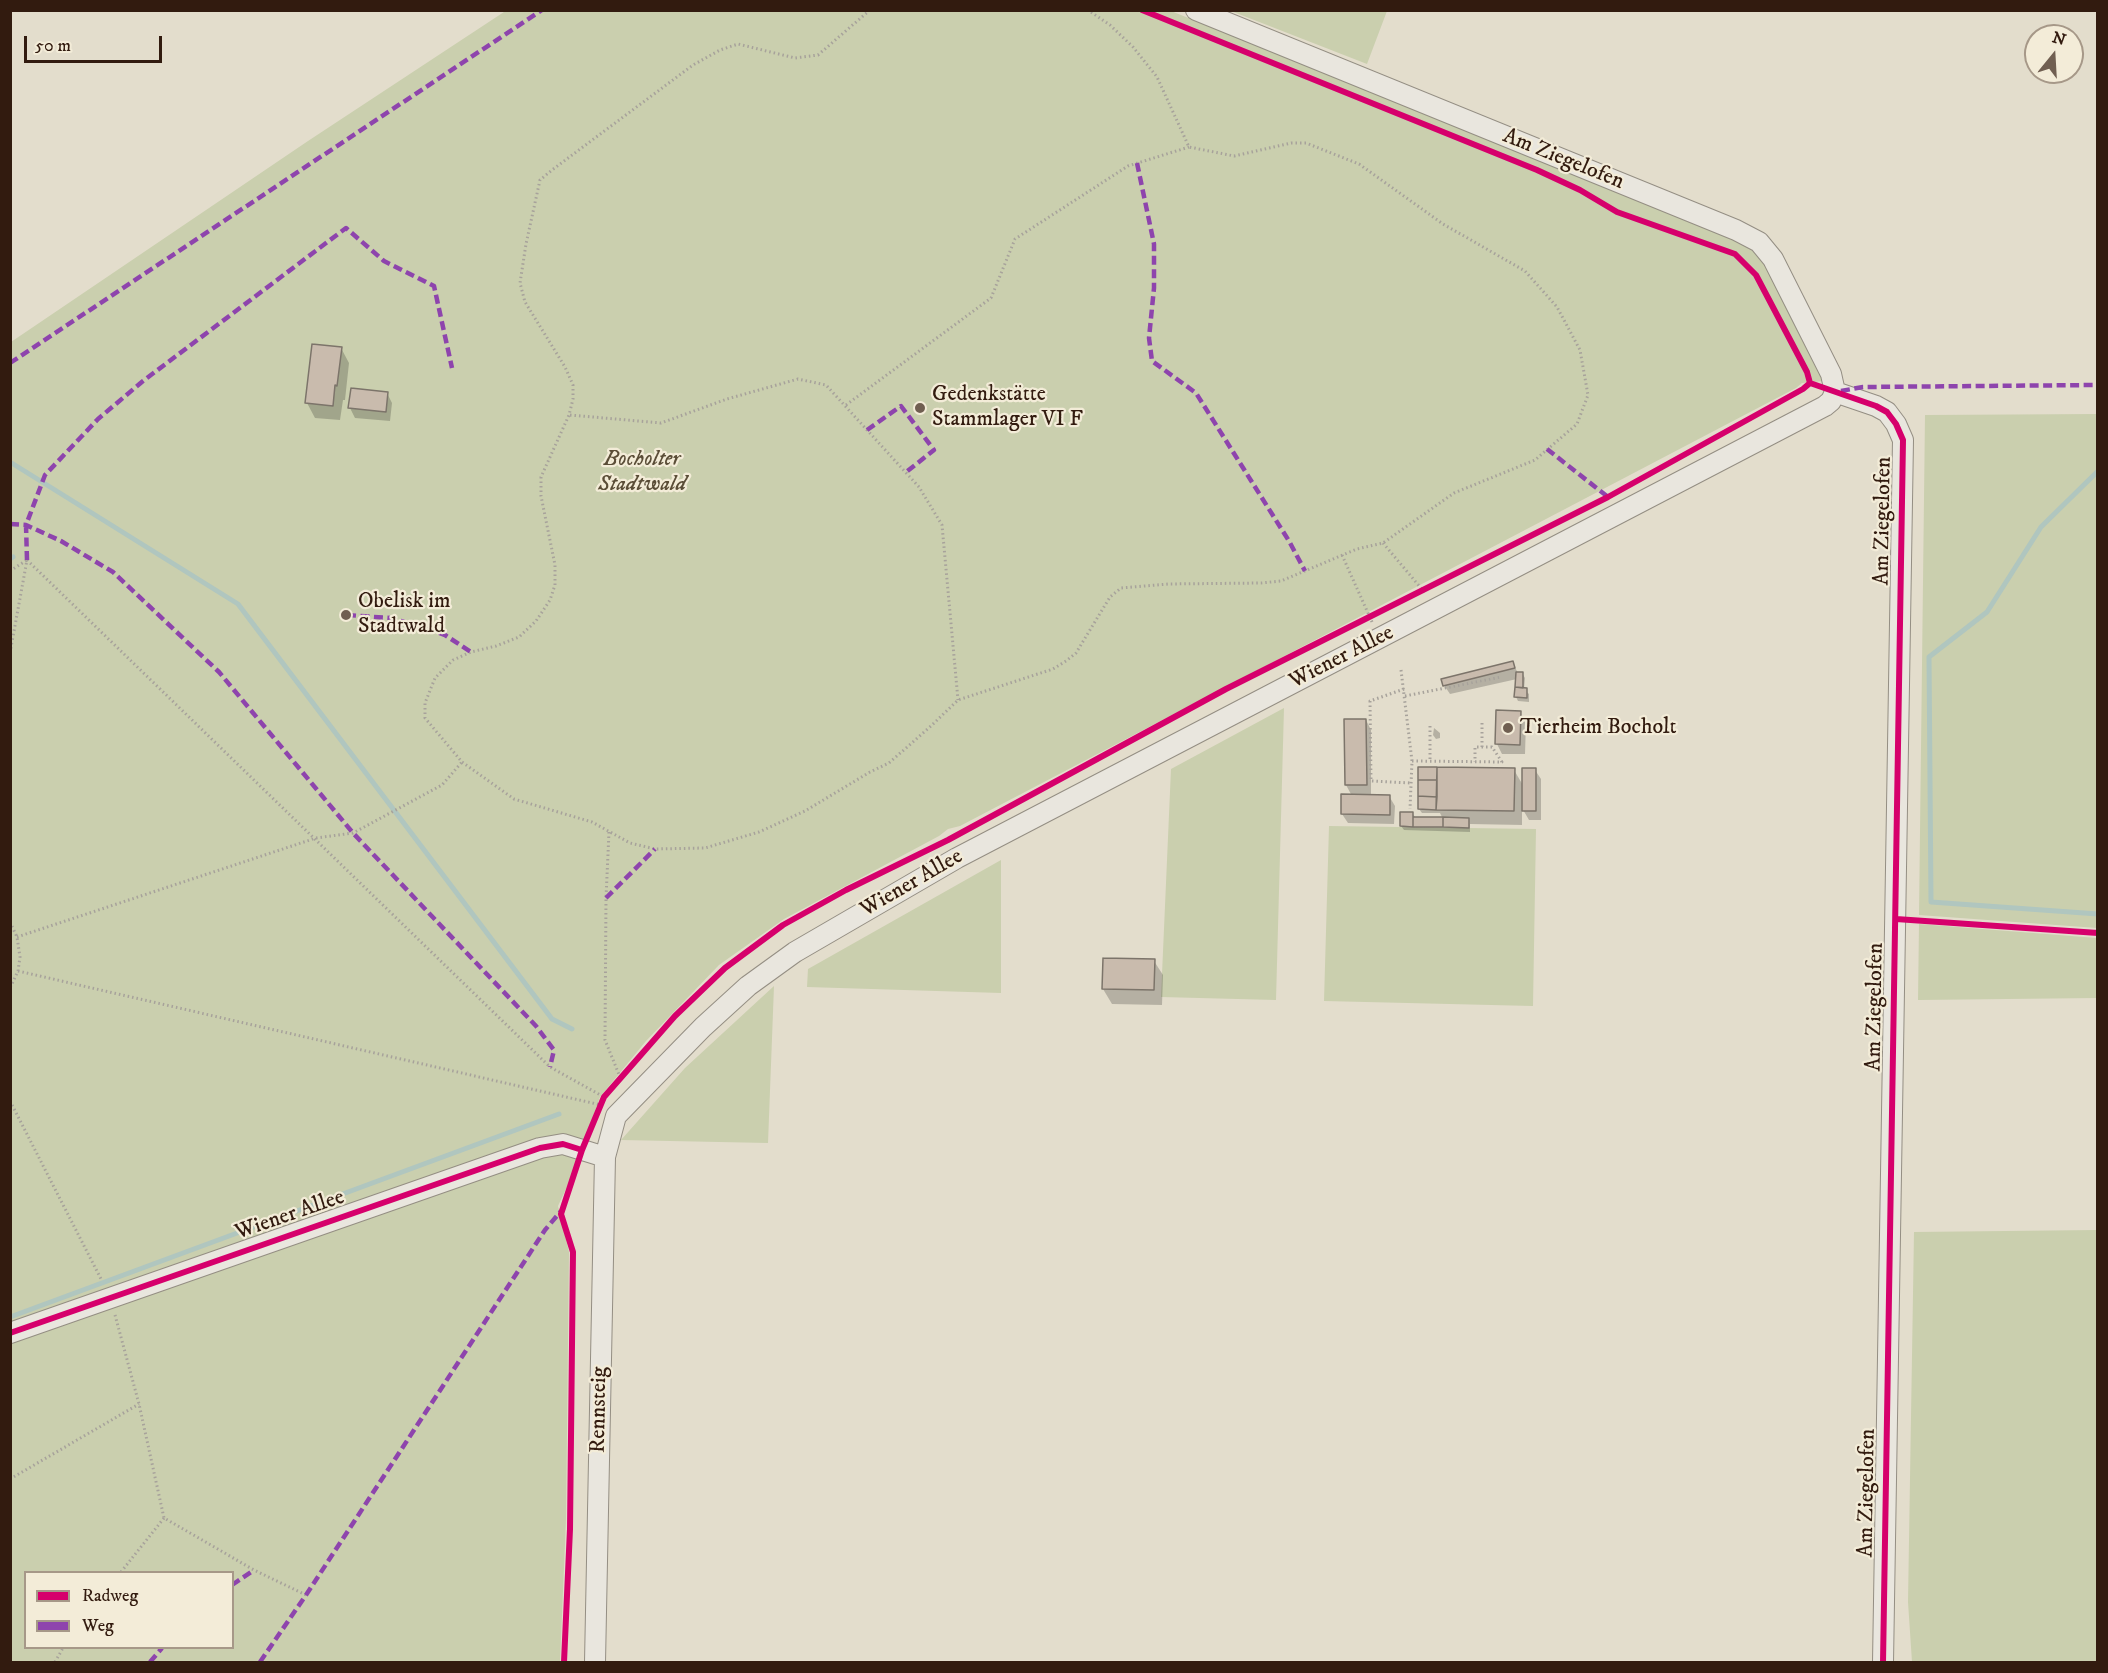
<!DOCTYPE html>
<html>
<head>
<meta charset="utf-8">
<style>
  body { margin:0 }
  #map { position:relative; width:2108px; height:1673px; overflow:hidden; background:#e3ddcc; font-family:"IM FELL DW Pica",serif }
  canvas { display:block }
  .frame { position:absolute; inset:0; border:12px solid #321b0f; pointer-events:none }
  .legend { position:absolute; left:24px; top:1571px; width:210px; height:78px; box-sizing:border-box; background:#f3ecd8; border:2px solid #a69888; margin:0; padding:8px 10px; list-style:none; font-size:18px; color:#321b0f }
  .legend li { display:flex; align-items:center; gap:12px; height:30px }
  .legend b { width:30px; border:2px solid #a69888 }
  .north { position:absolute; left:2024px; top:24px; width:60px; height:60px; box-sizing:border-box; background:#f3ecd8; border:2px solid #a69888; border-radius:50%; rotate:18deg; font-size:16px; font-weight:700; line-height:24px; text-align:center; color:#321b0f }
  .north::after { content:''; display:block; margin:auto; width:21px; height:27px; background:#705f51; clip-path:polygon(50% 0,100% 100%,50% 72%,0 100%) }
  .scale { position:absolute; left:24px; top:36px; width:138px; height:27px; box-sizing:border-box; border:3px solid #321b0f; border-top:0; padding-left:8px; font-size:18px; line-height:21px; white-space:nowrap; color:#321b0f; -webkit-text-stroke:4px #f3ecd8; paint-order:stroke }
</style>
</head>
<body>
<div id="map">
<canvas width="2108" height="1673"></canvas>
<div class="frame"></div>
<ul class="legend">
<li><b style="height:8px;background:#d6006c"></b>Radweg</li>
<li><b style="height:8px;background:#8e44ad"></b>Weg</li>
</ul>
<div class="north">N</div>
<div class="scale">50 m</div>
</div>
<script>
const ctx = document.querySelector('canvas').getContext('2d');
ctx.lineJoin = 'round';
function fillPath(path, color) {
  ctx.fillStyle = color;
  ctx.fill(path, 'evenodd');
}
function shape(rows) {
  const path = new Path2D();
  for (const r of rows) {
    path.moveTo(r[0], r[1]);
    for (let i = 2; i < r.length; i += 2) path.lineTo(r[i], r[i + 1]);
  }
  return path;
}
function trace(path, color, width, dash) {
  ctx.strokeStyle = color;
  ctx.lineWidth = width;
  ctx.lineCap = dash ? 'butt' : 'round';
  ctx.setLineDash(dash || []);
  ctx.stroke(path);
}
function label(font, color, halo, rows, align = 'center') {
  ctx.font = font + ' "IM FELL DW Pica",serif';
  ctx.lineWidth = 4.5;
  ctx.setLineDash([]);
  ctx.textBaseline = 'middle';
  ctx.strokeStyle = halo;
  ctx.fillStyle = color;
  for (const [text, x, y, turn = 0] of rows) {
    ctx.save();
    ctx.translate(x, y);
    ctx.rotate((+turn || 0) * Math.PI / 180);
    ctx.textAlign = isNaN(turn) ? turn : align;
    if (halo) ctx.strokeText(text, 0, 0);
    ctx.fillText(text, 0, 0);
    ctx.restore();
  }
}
fillPath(shape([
  [507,10,1171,11,1744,241,1762,259,1824,381,1802,383,1796,388,1128,738,960,826,948,829,939,836,784,919,719,965,646,1041,600,1097,571,1178,558,1206,569,1252,566,1520,560,1662,11,1662,11,342,308,141],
  [26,1572,232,1572,232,1648,26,1648],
  [1231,11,1387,11,1367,64],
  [2097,414,2097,928,1919,915,1925,415],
  [1284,708,1276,1000,1161,997,1171,769],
  [1329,826,1536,829,1533,1006,1324,1001],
  [1001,860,1001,993,807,987,808,969],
  [1919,924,2097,938,2097,998,1918,1000],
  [774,986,768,1143,621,1140,685,1068],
  [2097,1230,2097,1662,1912,1662,1908,1602,1914,1232]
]), '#cacfae');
fillPath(shape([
  [341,348,349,363,345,400,343,400,340,420,315,418,307,403],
  [387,393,392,403,390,421,355,418,350,408],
  [1512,662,1518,673,1522,673,1525,678,1524,689,1529,694,1529,702,1518,701,1516,697,1517,679,1450,694,1444,685],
  [1520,712,1526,722,1525,754,1502,754,1497,744],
  [1366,720,1371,730,1371,796,1389,796,1395,806,1394,824,1348,823,1342,814,1352,796,1346,785],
  [1434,728,1440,733,1440,738,1436,739,1433,735],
  [1514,770,1524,787,1535,770,1541,779,1541,820,1529,820,1522,808,1522,825,1470,824,1470,832,1404,830,1401,826,1412,813,1415,817,1443,819,1440,813,1422,813,1419,809],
  [1154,961,1163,975,1162,1005,1112,1004,1103,989]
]), '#0003');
trace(shape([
  [10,462,238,604,552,1019,572,1029],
  [2098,471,2041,527,1987,612,1929,657,1931,902,2098,914],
  [10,559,13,557],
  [10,1317,559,1114]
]), '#b0c6bf', 5);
const building = shape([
  [312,344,342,347,337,386,335,385,333,406,305,403,312,344],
  [351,388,388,392,386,412,348,408,351,388],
  [1513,661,1515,668,1443,686,1441,679,1513,661],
  [1516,672,1523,672,1523,688,1515,687,1516,672],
  [1515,687,1527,688,1527,698,1514,697,1515,687],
  [1496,710,1521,711,1520,745,1495,744,1496,710],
  [1344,719,1366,719,1367,785,1345,785,1344,719],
  [1418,767,1437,767,1437,780,1418,780,1418,767],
  [1437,767,1515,768,1514,811,1436,810,1437,767],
  [1522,768,1536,768,1536,811,1522,811,1522,768],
  [1418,780,1437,780,1437,797,1418,796,1418,780],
  [1341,794,1390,795,1390,815,1341,814,1341,794],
  [1418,796,1437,797,1436,810,1418,809,1418,796],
  [1400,812,1413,812,1413,827,1400,826,1400,812],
  [1413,817,1443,817,1443,827,1413,827,1413,817],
  [1443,817,1469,818,1469,828,1443,827,1443,817],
  [1103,958,1155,959,1154,990,1102,989,1103,958]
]);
fillPath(building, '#c9bbad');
trace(building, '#7c746a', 1.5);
const street = shape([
  [1835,392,1876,406,1887,412,1896,424,1903,440,1883,1662],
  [10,1333,540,1148,563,1144,605,1157],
  [595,1662,605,1157,616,1116,703,1027,748,986,795,952,957,858,1825,406,1831,401,1835,392,1831,374,1773,259,1759,242,1736,230,1196,10]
]);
trace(street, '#948e83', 22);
trace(shape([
  [870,10,818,55,795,58,738,44,720,50,693,65,552,170,540,180,526,244,520,283,525,302,565,367,573,385,573,399,569,415,541,477,541,496,555,565,555,585,550,600,536,621,519,637,496,646,471,652,453,660,435,678,425,703,425,718,462,762,514,799,592,822,630,843,655,849,705,848,759,832,805,811,870,772,889,763,931,726,958,700,1053,669,1066,661,1076,653,1110,597,1121,588,1168,584,1261,583,1281,581,1357,549,1383,543,1454,493,1535,460,1577,424,1588,395,1580,350,1557,307,1525,271,1443,224,1359,164,1306,143,1291,143,1234,156,1189,147,1157,77,1133,47,1110,25,1088,10],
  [846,405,991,298,1015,239,1128,166,1189,147],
  [570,415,661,423,727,399,798,379,826,385,919,487,942,525,958,700],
  [1383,543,1426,594],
  [1342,555,1372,622],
  [27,560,550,1067,604,1097],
  [10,571,27,560],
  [10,653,27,560],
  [1401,670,1412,761,1410,809],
  [1404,689,1370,701,1371,781,1411,783],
  [1405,696,1501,677],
  [1430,726,1430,761],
  [1482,747,1482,723],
  [1412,761,1502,762,1492,747,1475,747,1475,762],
  [609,832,606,898,605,1040,620,1077],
  [10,922,17,937,20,957,18,971,10,988],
  [17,937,316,838,353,833,442,785,462,762],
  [18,971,601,1105],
  [10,1101,102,1281],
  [115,1315,139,1404,164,1518,254,1570,306,1595],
  [10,1479,139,1404],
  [121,1572,164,1518],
  [55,1662,63,1648]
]), '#a7a29b', 3, [1.5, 3]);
trace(street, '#e9e6de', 20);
trace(shape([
  [1137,163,1154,244,1154,288,1149,338,1152,361,1196,393,1289,541,1305,571],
  [10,363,542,10],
  [1841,391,1863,387,2098,385],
  [867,430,901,406,934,450,905,473],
  [1547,449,1608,497],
  [10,524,26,525,61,541,113,572,219,672,353,833,536,1026,554,1050,550,1067],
  [27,560,26,525,45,475,98,419,143,381,346,228,384,261,434,286,452,368],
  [347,615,390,618,419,626,445,635,471,652],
  [606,898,655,849],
  [232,1585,254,1570],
  [150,1662,162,1648],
  [260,1662,306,1595,545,1230,561,1211]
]), '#8e44ad', 4.5, [9, 4.5]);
trace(shape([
  [1142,10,1537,170,1580,190,1617,212,1735,254,1756,275,1807,372,1810,383],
  [1810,383,1876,406,1887,412,1896,424,1903,440,1883,1662],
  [1896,919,2098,933],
  [10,1333,540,1148,563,1144,582,1150],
  [564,1662,570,1529,573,1252,561,1214,582,1150,604,1097,675,1016,725,968,783,925,846,890,948,840,1226,689,1608,497,1803,389,1810,383]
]), '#d6006c', 6);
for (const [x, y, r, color] of [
  [920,408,6,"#705f51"],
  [346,615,6,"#705f51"],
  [1508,728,6,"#705f51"]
]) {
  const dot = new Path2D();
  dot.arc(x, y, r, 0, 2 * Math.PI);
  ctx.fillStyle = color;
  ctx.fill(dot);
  trace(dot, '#f3ecd8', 2);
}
label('22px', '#321b0f', '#f3ecd8', [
  ["Am Ziegelofen",1563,160,22],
  ["Am Ziegelofen",1884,521,-89],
  ["Wiener Allee",1342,658,-27],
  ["Wiener Allee",912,884,-30],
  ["Am Ziegelofen",1876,1007,-89],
  ["Wiener Allee",290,1216,-19],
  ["Rennsteig",600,1410,-89],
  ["Am Ziegelofen",1868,1493,-89]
]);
label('22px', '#321b0f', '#f3ecd8', [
  ["Gedenkstätte",932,395],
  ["Stammlager VI F",932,420],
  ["Obelisk im",358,602],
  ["Stadtwald",358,627],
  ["Tierheim Bocholt",1520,728]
], 'left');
label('italic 22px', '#5a4d37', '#f3ecd8', [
  ["Bocholter",642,460],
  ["Stadtwald",642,485]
]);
</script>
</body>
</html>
